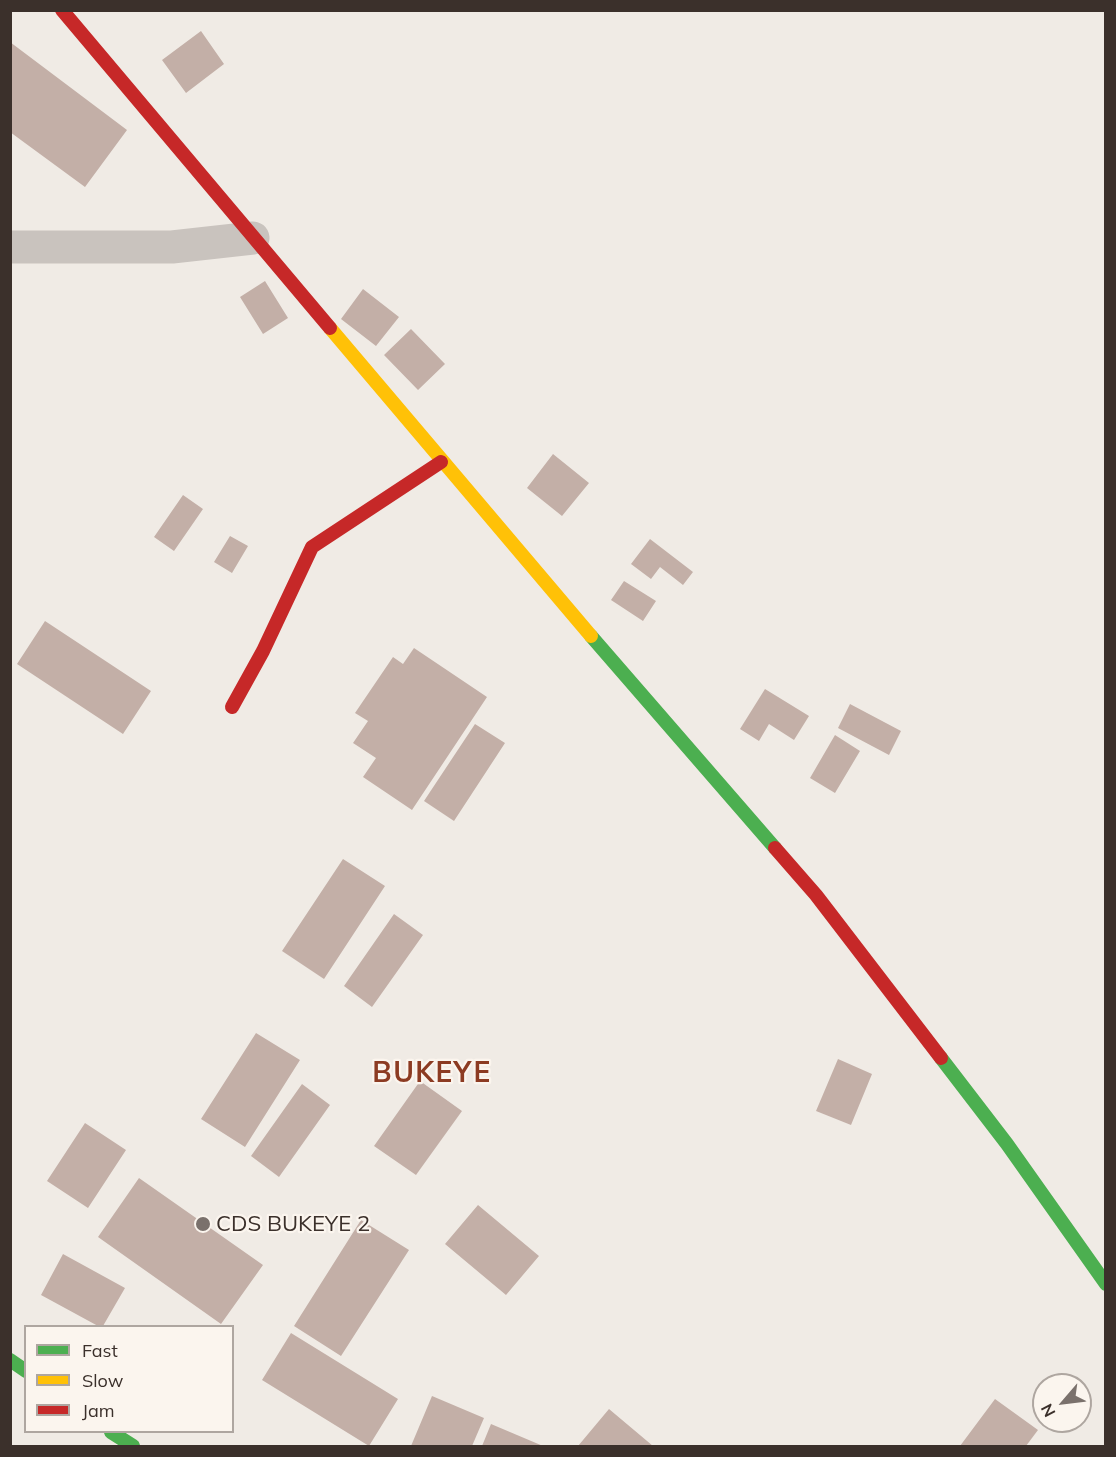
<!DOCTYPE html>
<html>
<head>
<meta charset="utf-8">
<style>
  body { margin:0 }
  #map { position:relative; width:1116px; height:1457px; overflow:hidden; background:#f0ebe5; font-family:Mulish,sans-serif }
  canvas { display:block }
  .frame { position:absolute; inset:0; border:12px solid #3b302b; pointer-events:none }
  .legend { position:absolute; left:24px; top:1325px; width:210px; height:108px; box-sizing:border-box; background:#fbf5ee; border:2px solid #aea6a0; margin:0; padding:8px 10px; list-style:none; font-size:18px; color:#3b302b }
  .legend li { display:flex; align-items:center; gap:12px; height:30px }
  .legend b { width:30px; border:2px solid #aea6a0 }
  .north { position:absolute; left:1032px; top:1373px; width:60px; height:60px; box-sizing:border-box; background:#fbf5ee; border:2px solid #aea6a0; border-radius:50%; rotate:242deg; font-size:16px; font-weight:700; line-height:24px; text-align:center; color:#3b302b }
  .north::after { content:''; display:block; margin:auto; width:21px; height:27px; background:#7a716c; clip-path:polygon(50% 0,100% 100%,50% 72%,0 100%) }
</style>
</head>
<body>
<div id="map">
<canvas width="1116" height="1457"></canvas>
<div class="frame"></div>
<ul class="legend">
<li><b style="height:8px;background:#4caf50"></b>Fast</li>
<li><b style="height:8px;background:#ffc107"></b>Slow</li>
<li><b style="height:8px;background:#c62828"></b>Jam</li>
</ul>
<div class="north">N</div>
</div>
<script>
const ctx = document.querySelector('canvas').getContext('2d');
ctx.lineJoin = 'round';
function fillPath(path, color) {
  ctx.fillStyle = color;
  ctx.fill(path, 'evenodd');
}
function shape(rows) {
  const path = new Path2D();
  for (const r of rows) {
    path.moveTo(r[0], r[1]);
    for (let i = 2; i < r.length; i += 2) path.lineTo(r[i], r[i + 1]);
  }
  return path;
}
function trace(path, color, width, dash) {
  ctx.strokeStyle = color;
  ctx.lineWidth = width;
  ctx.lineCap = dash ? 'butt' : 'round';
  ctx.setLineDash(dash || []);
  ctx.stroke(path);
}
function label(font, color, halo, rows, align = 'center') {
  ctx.font = font + ' Mulish,sans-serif';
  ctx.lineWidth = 4.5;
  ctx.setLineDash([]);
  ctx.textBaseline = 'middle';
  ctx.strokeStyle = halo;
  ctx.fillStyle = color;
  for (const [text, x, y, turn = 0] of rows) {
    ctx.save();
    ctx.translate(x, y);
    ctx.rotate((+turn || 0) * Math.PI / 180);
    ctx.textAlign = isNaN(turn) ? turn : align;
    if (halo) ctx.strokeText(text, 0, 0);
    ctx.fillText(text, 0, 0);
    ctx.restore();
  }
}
fillPath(shape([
  [201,31,224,64,186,93,162,60],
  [10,42,127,130,85,187,10,132],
  [265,281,288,318,263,334,240,297],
  [363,289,399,317,376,346,341,319],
  [411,329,445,364,418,390,384,355],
  [553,454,589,483,562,516,527,488],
  [183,495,203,509,174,551,154,537],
  [230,536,248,546,232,573,214,562],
  [650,539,693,572,683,585,660,567,651,579,631,564],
  [624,581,656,601,643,621,611,600],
  [45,621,151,691,123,734,17,664],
  [414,648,487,697,412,810,363,777,376,758,353,743,368,721,355,713,393,657,403,664],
  [765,689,809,716,794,740,769,724,759,741,740,729],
  [850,704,901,731,889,755,838,728],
  [475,724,505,743,454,821,424,801],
  [835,735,860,751,835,793,810,778],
  [343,859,385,886,324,979,282,951],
  [394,914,423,935,372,1007,344,986],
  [256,1033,300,1060,245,1147,201,1119],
  [838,1059,872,1074,851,1125,816,1111],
  [420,1081,462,1111,416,1175,374,1146],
  [302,1084,330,1105,279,1177,251,1156],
  [85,1123,126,1150,88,1208,47,1181],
  [139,1178,263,1265,221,1324,98,1237],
  [478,1205,539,1256,506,1295,445,1244],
  [361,1220,409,1250,341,1356,294,1326],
  [63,1254,125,1288,103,1326,98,1326,41,1295],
  [291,1333,398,1399,369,1446,262,1380],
  [432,1396,484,1418,472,1446,411,1446],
  [995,1399,1038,1430,1026,1446,960,1446],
  [609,1409,653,1446,578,1446],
  [491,1424,543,1446,482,1446]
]), '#c3afa7');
trace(shape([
  [10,247,172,247,253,238]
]), '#c9c3be', 33);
trace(shape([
  [591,636,775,848],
  [941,1058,1007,1144,1106,1284],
  [10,1360,26,1371],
  [111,1432,133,1446]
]), '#4caf50', 14);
trace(shape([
  [330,328,591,636]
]), '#ffc107', 14);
trace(shape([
  [62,10,330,328],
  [232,707,263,651,312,547,441,462],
  [775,848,816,895,941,1058]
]), '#c62828', 14);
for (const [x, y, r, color] of [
  [203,1224,8,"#7a716c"]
]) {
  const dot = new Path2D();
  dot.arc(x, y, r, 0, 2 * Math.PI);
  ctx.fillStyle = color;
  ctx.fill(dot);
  trace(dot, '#fbf5ee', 2);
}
label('22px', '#3b302b', '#fbf5ee', [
  ["CDS BUKEYE 2",216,1224]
], 'left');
ctx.letterSpacing = '1.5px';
label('bold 28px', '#8c3b22', '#fbf5ee', [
  ["BUKEYE",432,1074]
]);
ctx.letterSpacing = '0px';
</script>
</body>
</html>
